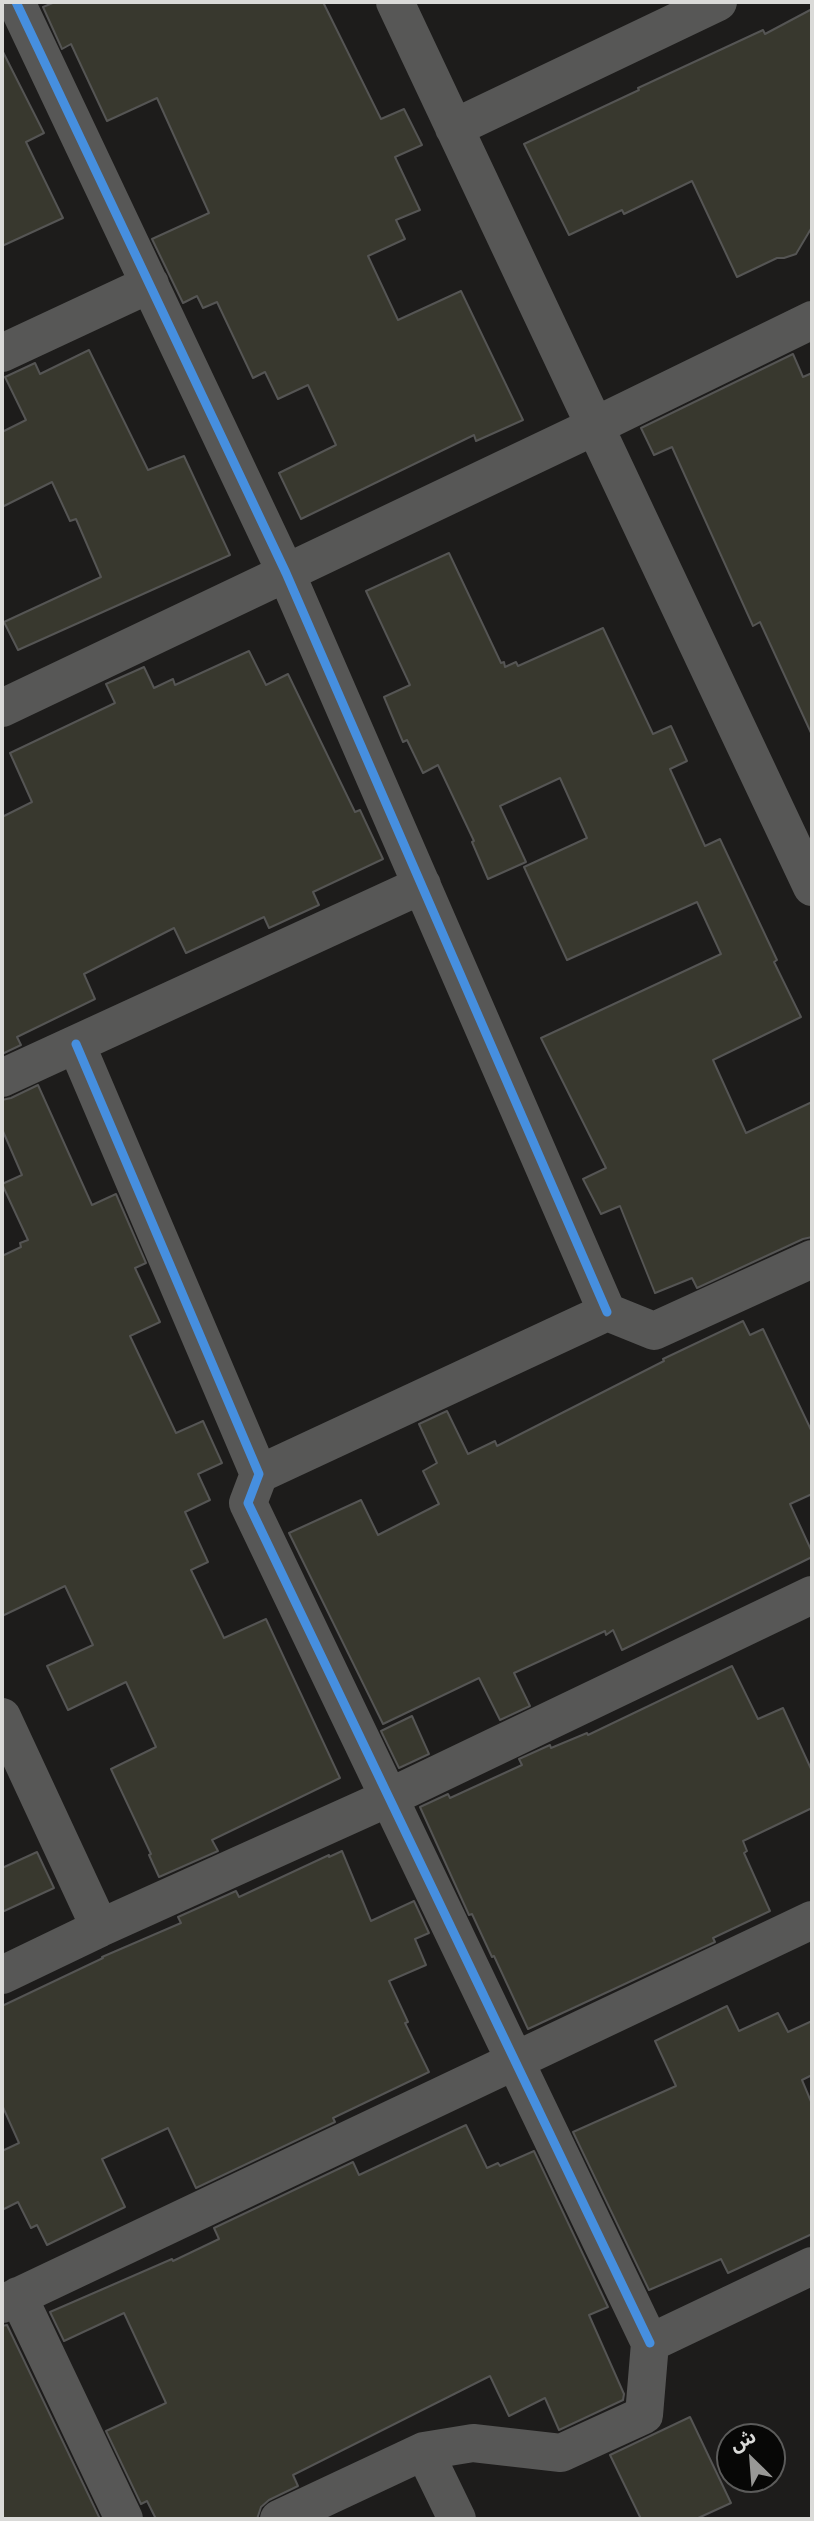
<!DOCTYPE html>
<html>
<head>
<meta charset="utf-8">
<style>
  body { margin:0 }
  #map { position:relative; width:814px; height:2521px; overflow:hidden; background:#1d1c1b; font-family:"Space Grotesk","Noto Sans Arabic",sans-serif }
  canvas { display:block }
  .frame { position:absolute; inset:0; border:4px solid #dadad8; pointer-events:none }
  .north { position:absolute; left:716px; top:2423px; width:70px; height:70px; box-sizing:border-box; background:#070706; border:2px solid #5b5b5a; border-radius:50%; rotate:335deg; font-size:19px; font-weight:700; line-height:28px; text-align:center; color:#dadad8 }
  .north::after { content:''; display:block; margin:auto; width:24px; height:32px; background:#989896; clip-path:polygon(50% 0,100% 100%,50% 72%,0 100%) }
</style>
</head>
<body>
<div id="map">
<canvas width="814" height="2521"></canvas>
<div class="frame"></div>
<div class="north">ش</div>
</div>
<script>
const ctx = document.querySelector('canvas').getContext('2d');
ctx.lineJoin = 'round';
function fillPath(path, color) {
  ctx.fillStyle = color;
  ctx.fill(path, 'evenodd');
}
function shape(rows) {
  const path = new Path2D();
  for (const r of rows) {
    path.moveTo(r[0], r[1]);
    for (let i = 2; i < r.length; i += 2) path.lineTo(r[i], r[i + 1]);
  }
  return path;
}
function trace(path, color, width, dash) {
  ctx.strokeStyle = color;
  ctx.lineWidth = width;
  ctx.lineCap = dash ? 'butt' : 'round';
  ctx.setLineDash(dash || []);
  ctx.stroke(path);
}
const building = shape([
  [55,2,323,2,381,119,404,109,422,145,395,157,420,210,396,220,405,239,368,256,398,320,461,291,523,420,476,441,474,435,301,519,279,473,336,445,308,385,278,399,265,372,253,378,217,302,203,308,197,296,183,303,152,239,209,213,157,98,107,121,71,44,62,49,43,7,55,2],
  [812,9,812,227,796,254,784,258,777,258,737,277,692,181,624,214,622,210,569,235,524,144,639,90,638,88,763,30,765,34,812,9],
  [2,50,44,133,26,142,63,218,2,246,2,50],
  [89,350,148,470,184,456,230,555,18,650,4,622,101,577,76,519,70,521,52,482,2,507,2,432,26,420,5,377,35,363,40,374,89,350],
  [793,354,803,377,812,373,812,735,760,622,753,626,672,447,654,455,641,428,793,354],
  [449,553,501,663,504,662,505,667,516,662,518,666,603,628,653,734,671,726,687,761,670,769,705,846,720,839,777,960,774,962,801,1017,713,1060,746,1133,812,1102,812,1237,803,1239,697,1288,692,1278,655,1293,620,1206,601,1214,583,1179,606,1168,541,1038,721,954,697,902,567,960,524,867,587,838,560,778,500,806,526,862,488,879,472,842,474,841,438,765,423,773,407,740,403,742,384,697,410,685,366,591,449,553],
  [249,651,266,685,288,674,355,812,360,810,383,859,313,892,319,905,269,928,264,917,186,953,174,928,84,974,95,999,17,1037,21,1045,2,1054,2,817,32,802,10,753,115,703,106,684,144,667,154,688,173,679,175,685,249,651],
  [38,1085,92,1205,116,1194,146,1263,135,1268,160,1322,130,1336,176,1433,203,1421,222,1463,198,1474,210,1500,185,1512,208,1562,191,1570,224,1638,266,1619,340,1778,212,1840,218,1851,159,1877,149,1855,151,1854,111,1769,156,1747,126,1682,68,1710,47,1666,93,1645,65,1586,2,1616,2,1256,21,1247,20,1243,28,1240,2,1184,22,1175,2,1129,2,1100,11,1098,38,1085],
  [743,1321,750,1335,763,1329,812,1432,812,1494,790,1504,812,1552,812,1557,622,1650,613,1630,606,1635,605,1631,514,1673,530,1706,500,1720,479,1678,383,1724,289,1533,361,1500,378,1535,439,1504,423,1471,437,1463,419,1424,447,1411,468,1454,495,1441,497,1446,664,1361,663,1359,743,1321],
  [732,1666,758,1719,783,1708,812,1771,812,1808,743,1841,747,1851,744,1853,770,1911,713,1938,715,1942,528,2029,494,1956,492,1957,472,1914,469,1915,420,1807,448,1794,450,1798,522,1765,519,1759,550,1745,551,1748,587,1733,588,1735,732,1666],
  [412,1716,429,1754,399,1768,381,1731,412,1716],
  [342,1851,371,1921,414,1901,429,1933,415,1939,426,1965,389,1981,408,2022,405,2023,429,2072,333,2118,335,2122,196,2188,168,2128,102,2159,125,2207,47,2245,37,2225,31,2228,18,2202,2,2210,2,2151,19,2143,2,2105,2,2006,103,1958,102,1957,181,1923,178,1917,236,1891,239,1897,329,1855,329,1857,342,1851],
  [37,1852,54,1888,2,1912,2,1868,37,1852],
  [727,2006,739,2031,778,2013,788,2032,812,2021,812,2075,802,2080,812,2104,812,2234,728,2273,721,2259,649,2290,573,2132,676,2086,655,2041,727,2006],
  [466,2125,487,2168,498,2163,500,2166,534,2151,608,2307,589,2315,624,2394,623,2400,559,2430,545,2398,509,2416,490,2376,293,2475,298,2486,269,2500,261,2507,257,2519,156,2519,147,2501,141,2504,106,2431,166,2403,124,2313,64,2341,50,2312,172,2259,173,2261,219,2239,214,2228,353,2162,359,2175,466,2125],
  [7,2325,100,2519,2,2519,2,2326,7,2325],
  [690,2417,731,2503,696,2519,641,2519,610,2455,690,2417]
]);
fillPath(building, '#38382e');
trace(building, '#555554', 2);
trace(shape([
  [16,2,286,573,607,1312],
  [395,2,812,887],
  [454,128,718,2],
  [2,353,150,284],
  [2,708,595,426,812,320],
  [76,1044,259,1474,248,1503,650,2343],
  [2,1078,422,885],
  [259,1474,607,1312,654,1331,812,1259],
  [2,1717,100,1928],
  [2,1975,100,1928,388,1798,812,1595],
  [18,2296,124,2519],
  [2,2304,812,1920],
  [424,2451,457,2519],
  [279,2519,424,2451,473,2443,561,2453,644,2415,650,2343,812,2266]
]), '#575756', 38);
trace(shape([
  [16,2,286,573,607,1312],
  [76,1044,259,1474,248,1503,650,2343]
]), '#468fdf', 9);
</script>
</body>
</html>
